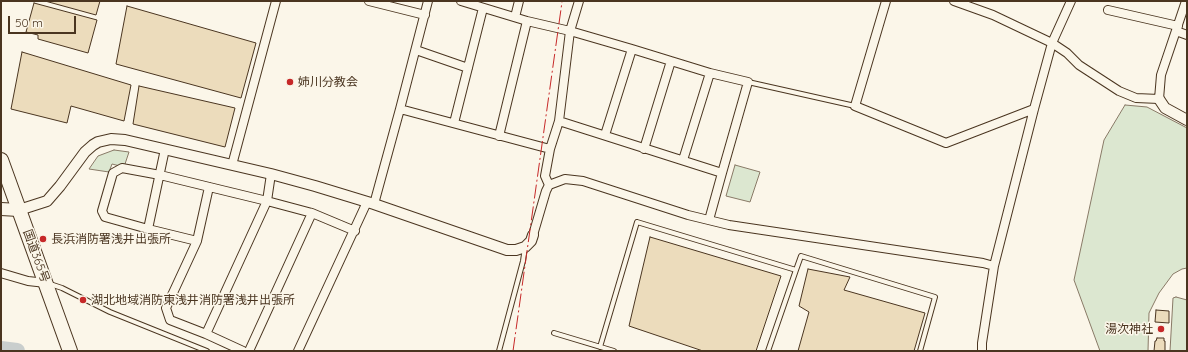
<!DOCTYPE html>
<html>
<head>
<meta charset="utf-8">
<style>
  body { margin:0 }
  #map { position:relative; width:1188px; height:352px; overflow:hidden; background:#fbf6e9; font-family:Quicksand,sans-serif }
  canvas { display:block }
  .frame { position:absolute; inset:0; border:2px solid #4a3520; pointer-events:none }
  .scale { position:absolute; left:8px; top:16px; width:68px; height:18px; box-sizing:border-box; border:2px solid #4a3520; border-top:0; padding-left:5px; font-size:12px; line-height:14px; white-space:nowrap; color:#4a3520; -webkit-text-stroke:3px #fbf6e9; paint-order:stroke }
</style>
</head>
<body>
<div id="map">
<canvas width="1188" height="352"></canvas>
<div class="frame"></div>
<div class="scale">50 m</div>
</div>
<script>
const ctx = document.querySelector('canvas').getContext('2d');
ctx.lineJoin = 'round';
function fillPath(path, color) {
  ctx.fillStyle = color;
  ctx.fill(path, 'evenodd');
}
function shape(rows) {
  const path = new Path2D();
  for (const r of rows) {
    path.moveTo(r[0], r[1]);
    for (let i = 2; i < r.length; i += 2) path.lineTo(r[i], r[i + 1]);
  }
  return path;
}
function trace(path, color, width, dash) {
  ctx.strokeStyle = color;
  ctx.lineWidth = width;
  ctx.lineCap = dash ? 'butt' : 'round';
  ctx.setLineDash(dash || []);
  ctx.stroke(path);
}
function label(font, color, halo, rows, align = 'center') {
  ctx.font = font + ' Quicksand,"Noto Sans JP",sans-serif';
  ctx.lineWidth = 3;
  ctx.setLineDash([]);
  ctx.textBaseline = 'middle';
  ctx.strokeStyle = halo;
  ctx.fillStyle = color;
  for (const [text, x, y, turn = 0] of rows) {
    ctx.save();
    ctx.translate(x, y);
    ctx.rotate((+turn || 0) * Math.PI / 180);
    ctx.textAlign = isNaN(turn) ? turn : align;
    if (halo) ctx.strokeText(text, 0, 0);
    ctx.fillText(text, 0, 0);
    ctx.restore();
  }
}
const green = shape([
  [1125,105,1147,107,1187,128,1187,268,1182,269,1173,274,1159,293,1149,313,1148,351,1100,351,1074,280,1104,140,1125,105],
  [114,150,129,152,124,167,112,164,109,172,89,169,98,156,114,150],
  [735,165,760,172,750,202,726,196,735,165],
  [1176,297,1187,300,1187,351,1170,351,1173,298,1176,297]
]);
fillPath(green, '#dce7d0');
trace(green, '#887966', 1);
trace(shape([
  [1,349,17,351]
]), '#c9cecd', 16);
const building = shape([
  [45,1,100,1,96,15,45,1],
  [34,3,97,20,88,53,38,39,38,35,26,32,34,3],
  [127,6,256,43,241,98,116,64,127,6],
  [22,52,131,85,124,121,71,106,67,123,11,109,22,52],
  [139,86,235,108,225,147,133,124,139,86],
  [650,237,781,276,756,351,703,351,629,326,650,237],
  [808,269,850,277,844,290,925,313,914,351,798,351,809,312,799,306,808,269],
  [1156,310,1169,311,1169,323,1155,322,1156,310],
  [1157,338,1164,338,1164,341,1165,341,1165,351,1154,351,1155,341,1156,341,1157,338]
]);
fillPath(building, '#ecdcbc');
trace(building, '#4a3520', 1);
const service = shape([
  [748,82,855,106],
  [796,270,801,256,935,297,920,351],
  [50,284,62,288,110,312,207,351],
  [554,333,614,351],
  [600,347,637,222,796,270,768,351],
  [499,351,523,261,525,247]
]);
const minor = shape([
  [369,1,425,15],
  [461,1,527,21,570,31,632,49,710,73,748,82,722,173,709,220],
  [886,1,855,106,946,143,1034,109],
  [954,1,993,15,1052,43,1067,53,1079,65,1119,91,1136,98,1159,99,1161,75,1186,1],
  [1108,10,1178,26],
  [515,17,519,1],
  [1176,31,1187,35],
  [416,50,468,68],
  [400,109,550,149],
  [559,121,722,173],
  [454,123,483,8],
  [605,135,632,49],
  [499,136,527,21],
  [644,149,671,61],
  [683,160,710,73],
  [232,165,276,1],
  [549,185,545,176,550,149,559,121,570,31,579,1],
  [209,187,197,241,166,308,170,320,206,334,243,351],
  [374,204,400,109,428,1],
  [148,229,165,149],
  [533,235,546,191,549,185,565,179,583,181,688,215,729,225,983,263,994,266,982,343,982,351],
  [197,241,148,229,105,217,102,211,113,173,122,168,160,175,267,201,312,213,355,231],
  [994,266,1034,109,1052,43,1071,1],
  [1,273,28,281,46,283],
  [206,334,267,201,271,174],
  [249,351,312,213],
  [298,351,367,202]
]);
const tertiary = shape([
  [1159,99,1165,108,1187,120],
  [19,210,47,201,60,186,85,152,93,145,98,142,111,139,125,140,271,174,315,186,374,204,507,250,516,250,525,247,531,241,533,235]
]);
const secondary = shape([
  [1,209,19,210]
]);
const trunk = shape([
  [1,160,70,351]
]);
trace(service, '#4a3520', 6);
trace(minor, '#4a3520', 10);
trace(tertiary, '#4a3520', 12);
trace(secondary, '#4a3520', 14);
trace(trunk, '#4a3520', 16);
trace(service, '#fbf6e9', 4);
trace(minor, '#fbf6e9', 8);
trace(tertiary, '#fbf6e9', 10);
trace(secondary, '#fbf6e9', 12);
trace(trunk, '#fbf6e9', 14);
trace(shape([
  [513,351,562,2,561,1]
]), '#c62828', 1, [14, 3, 2, 3]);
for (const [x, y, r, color] of [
  [290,82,4,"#c62828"],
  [43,239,4,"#c62828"],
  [83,300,4,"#c62828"],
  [1161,329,4,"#c62828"]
]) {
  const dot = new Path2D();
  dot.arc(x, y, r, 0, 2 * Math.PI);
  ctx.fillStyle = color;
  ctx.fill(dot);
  trace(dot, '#fbf6e9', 1.5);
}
label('12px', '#4a3520', '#fbf6e9', [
  ["姉川分教会",298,82],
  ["長浜消防署浅井出張所",51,239],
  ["湖北地域消防東浅井消防署浅井出張所",91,300],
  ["湯次神社",1153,329,"right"]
], 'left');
label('12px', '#4a3520', '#fbf6e9', [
  ["国道365号",36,256,70]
]);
</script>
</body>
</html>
